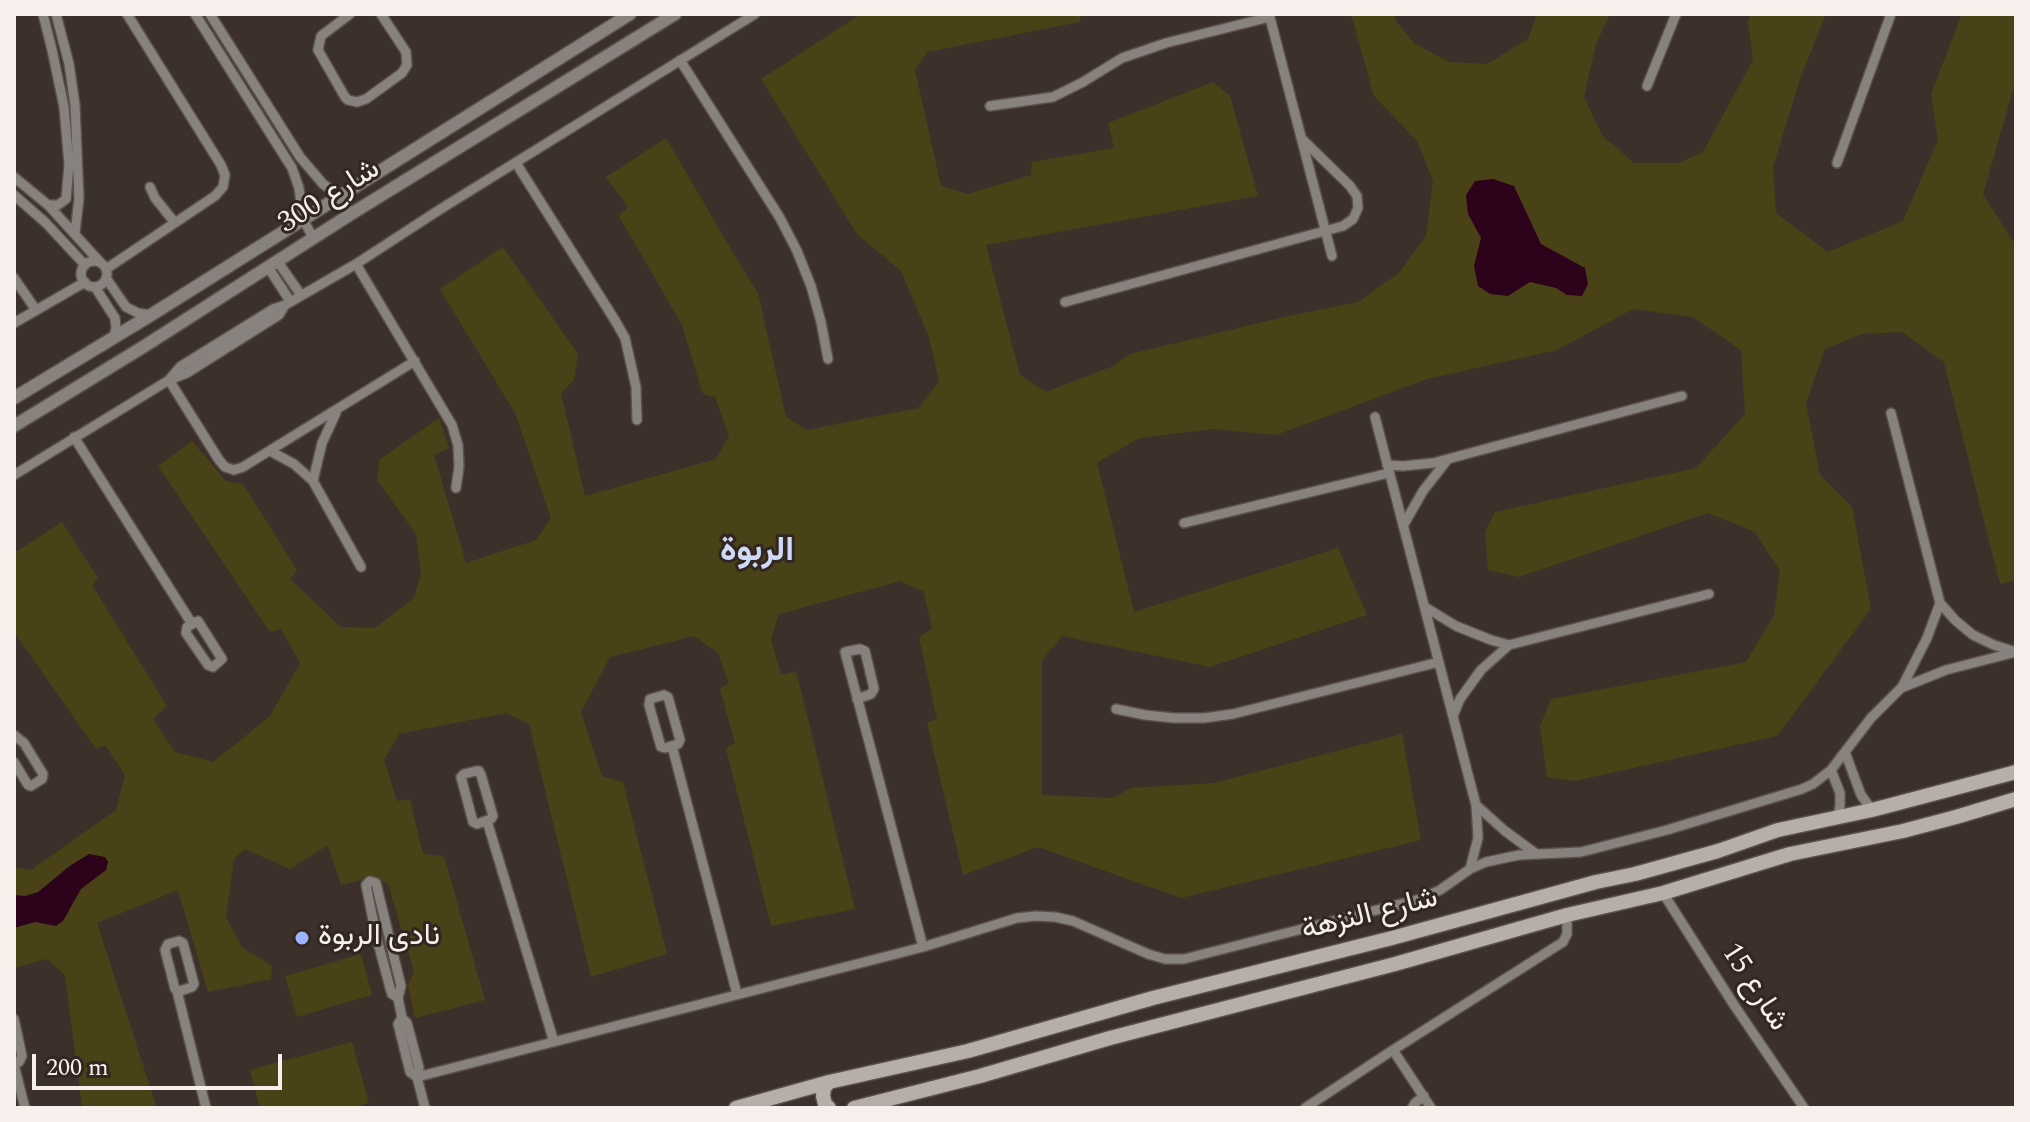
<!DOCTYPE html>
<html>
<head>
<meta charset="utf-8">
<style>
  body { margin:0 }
  #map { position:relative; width:2030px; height:1122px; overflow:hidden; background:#3c302a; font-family:Spectral,serif }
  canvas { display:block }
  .frame { position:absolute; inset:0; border:16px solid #f7efeb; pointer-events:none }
  .scale { position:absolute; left:32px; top:1054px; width:250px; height:36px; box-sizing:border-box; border:4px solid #f7efeb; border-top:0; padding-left:10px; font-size:24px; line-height:28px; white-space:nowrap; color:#f7efeb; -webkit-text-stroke:6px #322621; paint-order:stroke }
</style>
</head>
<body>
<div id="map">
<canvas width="2030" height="1122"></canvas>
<div class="frame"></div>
<div class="scale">200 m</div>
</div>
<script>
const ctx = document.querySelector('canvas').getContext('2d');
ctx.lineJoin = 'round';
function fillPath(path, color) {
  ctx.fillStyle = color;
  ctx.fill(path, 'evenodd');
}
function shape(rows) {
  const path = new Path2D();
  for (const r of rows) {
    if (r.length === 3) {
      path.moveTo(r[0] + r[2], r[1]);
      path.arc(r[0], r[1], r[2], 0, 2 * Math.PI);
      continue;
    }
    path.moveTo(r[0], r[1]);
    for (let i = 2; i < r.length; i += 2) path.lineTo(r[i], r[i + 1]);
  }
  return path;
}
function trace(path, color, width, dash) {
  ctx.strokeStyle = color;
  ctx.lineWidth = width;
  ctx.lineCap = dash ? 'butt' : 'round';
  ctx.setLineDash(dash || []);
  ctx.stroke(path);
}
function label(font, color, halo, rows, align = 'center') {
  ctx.font = font + ' Spectral,Vazirmatn,serif';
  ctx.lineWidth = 6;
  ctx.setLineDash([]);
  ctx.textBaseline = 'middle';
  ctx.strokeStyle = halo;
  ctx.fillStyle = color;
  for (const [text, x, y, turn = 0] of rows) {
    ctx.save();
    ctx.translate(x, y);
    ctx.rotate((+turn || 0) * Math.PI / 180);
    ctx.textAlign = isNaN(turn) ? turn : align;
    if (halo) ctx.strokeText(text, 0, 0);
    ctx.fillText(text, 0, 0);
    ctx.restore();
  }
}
fillPath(shape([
  [861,14,1081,14,1080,22,927,52,915,70,941,186,967,194,1031,175,1032,162,1114,148,1108,123,1213,82,1230,96,1258,196,986,245,1020,375,1046,392,1113,366,1130,354,1288,316,1358,302,1399,273,1426,236,1433,181,1417,141,1374,96,1351,14,1395,14,1395,20,1414,43,1449,62,1487,64,1528,39,1537,14,1610,14,1596,44,1584,97,1602,135,1634,163,1678,163,1703,152,1753,60,1748,21,1751,14,1826,14,1800,79,1773,167,1776,213,1828,252,1903,221,1938,140,1931,94,1962,14,2016,14,2016,90,2013,90,1983,194,2016,246,2016,580,2000,584,1944,362,1902,332,1862,334,1825,349,1806,403,1820,475,1852,507,1871,609,1777,736,1575,781,1547,777,1540,726,1551,699,1746,662,1774,615,1780,571,1755,532,1708,513,1519,577,1488,570,1485,532,1495,512,1696,468,1745,414,1741,350,1693,317,1633,309,1557,350,1427,379,1276,435,1213,429,1139,438,1097,463,1134,612,1338,548,1367,615,1210,667,1062,636,1042,660,1042,795,1112,798,1132,788,1214,783,1402,734,1421,840,1181,898,1038,847,963,875,927,723,937,719,919,637,932,629,924,592,900,581,779,614,771,639,781,675,796,671,855,909,771,926,726,749,735,743,720,689,729,683,718,653,694,636,610,657,581,712,602,776,623,782,667,954,591,977,529,724,506,713,399,734,384,760,397,801,410,799,423,854,444,856,485,1000,415,1018,408,985,414,972,388,884,373,877,341,885,328,845,290,869,245,849,234,859,226,917,242,947,272,966,271,979,208,992,178,890,97,923,156,1105,145,1108,82,1108,65,975,47,959,14,968,14,867,31,870,116,810,125,775,105,745,96,749,14,632,14,553,62,522,98,578,92,585,167,706,153,719,175,752,213,762,270,716,300,663,281,629,270,632,158,466,192,441,226,481,243,484,297,570,290,579,341,627,375,628,414,598,421,574,416,534,377,480,380,459,439,418,449,448,434,455,466,563,536,540,551,518,515,413,440,289,503,247,578,354,574,380,561,393,585,496,716,459,729,436,715,397,703,394,682,325,619,216,628,207,606,177,666,138,732,251,758,293,786,417,807,430,918,408,939,381,929,337,901,271,857,234,761,79],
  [361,954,372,995,297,1017,285,976],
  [352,1042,369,1103,352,1108,260,1108,250,1070]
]), '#4a4217');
fillPath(shape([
  [1493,179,1514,186,1541,244,1585,268,1588,284,1582,296,1567,295,1556,288,1530,282,1508,296,1490,294,1478,286,1474,266,1481,238,1468,214,1466,195,1475,181],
  [89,854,105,857,108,862,106,870,81,889,63,921,56,926,35,922,14,928,14,895,25,896,38,892,71,865]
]), '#2d021b');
const minor = shape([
  [43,14,52,50,64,107,69,165,66,199,58,205,48,205],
  [56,14,69,64,75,105,79,198,75,233],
  [195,14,292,168,299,188,303,219,313,238],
  [210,14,300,157,323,184,340,196,351,214],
  [350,14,321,36,318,50,345,97,348,100,357,102,366,99,402,73,407,65,406,52,381,14],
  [1269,14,1332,256],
  [680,60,780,218,797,251,811,286,821,322,828,359],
  [1647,86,1676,14],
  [990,106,1053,97,1083,82,1122,58,1166,43,1270,17],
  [516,163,616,322,625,338,636,387,637,420],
  [1837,163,1891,14],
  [14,177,48,205,100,262],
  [150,187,155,198,175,223],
  [14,195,46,223,85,265],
  [94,274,13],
  [278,262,301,295],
  [356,264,452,425,458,445,459,467,456,488],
  [268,267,290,301],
  [106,269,215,196,223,187,225,175,221,165,127,14],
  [14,278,36,310],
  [106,278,126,307,138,313,150,315],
  [95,287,115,318,116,328,114,337],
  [1065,302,1343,226,1353,219,1358,208,1357,196,1350,186,1301,138],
  [14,323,85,282],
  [169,380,181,366,273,309,285,305,356,264,439,210,755,14],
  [169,380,219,460,225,467,234,470,243,467,415,361],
  [1891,413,1940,603,1955,620,1973,635,1994,645,2013,651],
  [1375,417,1476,805,1478,838,1470,869],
  [74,437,192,624],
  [270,451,294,464,313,481,361,567],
  [1387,465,1403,466,1433,463,1682,396],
  [14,475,169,380,187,373,279,315,285,305],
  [313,481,322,443,336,413],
  [1184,523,1389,473],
  [1403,526,1423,491,1448,459],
  [1425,607,1456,626,1491,640,1509,645],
  [198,621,222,659,213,667,208,665,186,633,187,627,198,621],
  [1902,687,1927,638,1940,603],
  [664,695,668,697,680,740,678,744,665,748,661,747,649,705,650,699,664,695],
  [857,699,871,694,874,689,865,651,860,649,845,652,869,742,923,947],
  [1116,709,1145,715,1174,718,1204,718,1233,714,1439,662],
  [1453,716,1460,699,1481,670,1509,645,1709,594],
  [14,735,24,743,43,774,42,779,31,786,28,785,14,762],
  [672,746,737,994],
  [1845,752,1861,795,1872,810],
  [1831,770,1840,793,1840,805,1838,817],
  [476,771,479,771,481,775,493,816,491,819,477,824,473,822,461,777,464,774,476,771],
  [1476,805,1505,831,1535,853],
  [487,821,554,1042],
  [1663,893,1734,1005,1804,1108],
  [179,941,183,943,194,984,192,987,180,991,175,989,165,950,168,944,179,941],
  [177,991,206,1108],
  [398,998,392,994,390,988,376,935,366,885,370,881,376,883,401,986,398,998,402,1018,398,1024,410,1072,417,1077],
  [402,1018,407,1023,419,1068,417,1077,425,1108],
  [14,1019,22,1056,19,1062,14,1064],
  [1393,1050,1431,1108],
  [14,1065,25,1108],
  [417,1077,923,947,1017,918,1036,916,1055,917,1073,921,1148,954,1165,959,1184,959,1420,899,1440,890,1470,869,1486,862,1519,855,1581,852,1667,830,1802,789,1813,784,1831,770,1871,718,1901,688,1946,670,2016,652],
  [1305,1108,1393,1050,1563,942,1567,934,1567,915],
  [1412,1108,1415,1103,1424,1096]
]);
const tertiary = shape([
  [14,398,151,315,630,14],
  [14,426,143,347,351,214,675,14]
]);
const secondary = shape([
  [829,1082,824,1088,823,1096,825,1104,829,1108],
  [736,1108,829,1082,968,1051,1153,998,1392,938,1596,882,1635,874,1718,851,1778,830,1872,810,2016,772],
  [854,1108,980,1076,1110,1038,1395,964,1567,915,1663,893,1790,854,1903,831,1956,817,2016,799]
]);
trace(minor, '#5a4f49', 12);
trace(tertiary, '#5a4f49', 15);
trace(secondary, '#5a4f49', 17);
trace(minor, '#87827d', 9);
trace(tertiary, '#87827d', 12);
trace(secondary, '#b6afa7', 14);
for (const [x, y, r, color] of [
  [302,938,8,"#9bb4fd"]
]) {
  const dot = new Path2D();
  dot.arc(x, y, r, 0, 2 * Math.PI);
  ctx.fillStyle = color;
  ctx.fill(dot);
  trace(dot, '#322621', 3);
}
label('30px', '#f7efeb', '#322621', [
  ["شارع 300",330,198,-32],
  ["شارع النزهة",1370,916,-14],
  ["شارع 15",1753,988,57]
]);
label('30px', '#f7efeb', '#322621', [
  ["نادى الربوة",318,938]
], 'left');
label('bold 34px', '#d0daf6', '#322621', [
  ["الربوة",757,553]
]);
</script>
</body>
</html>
